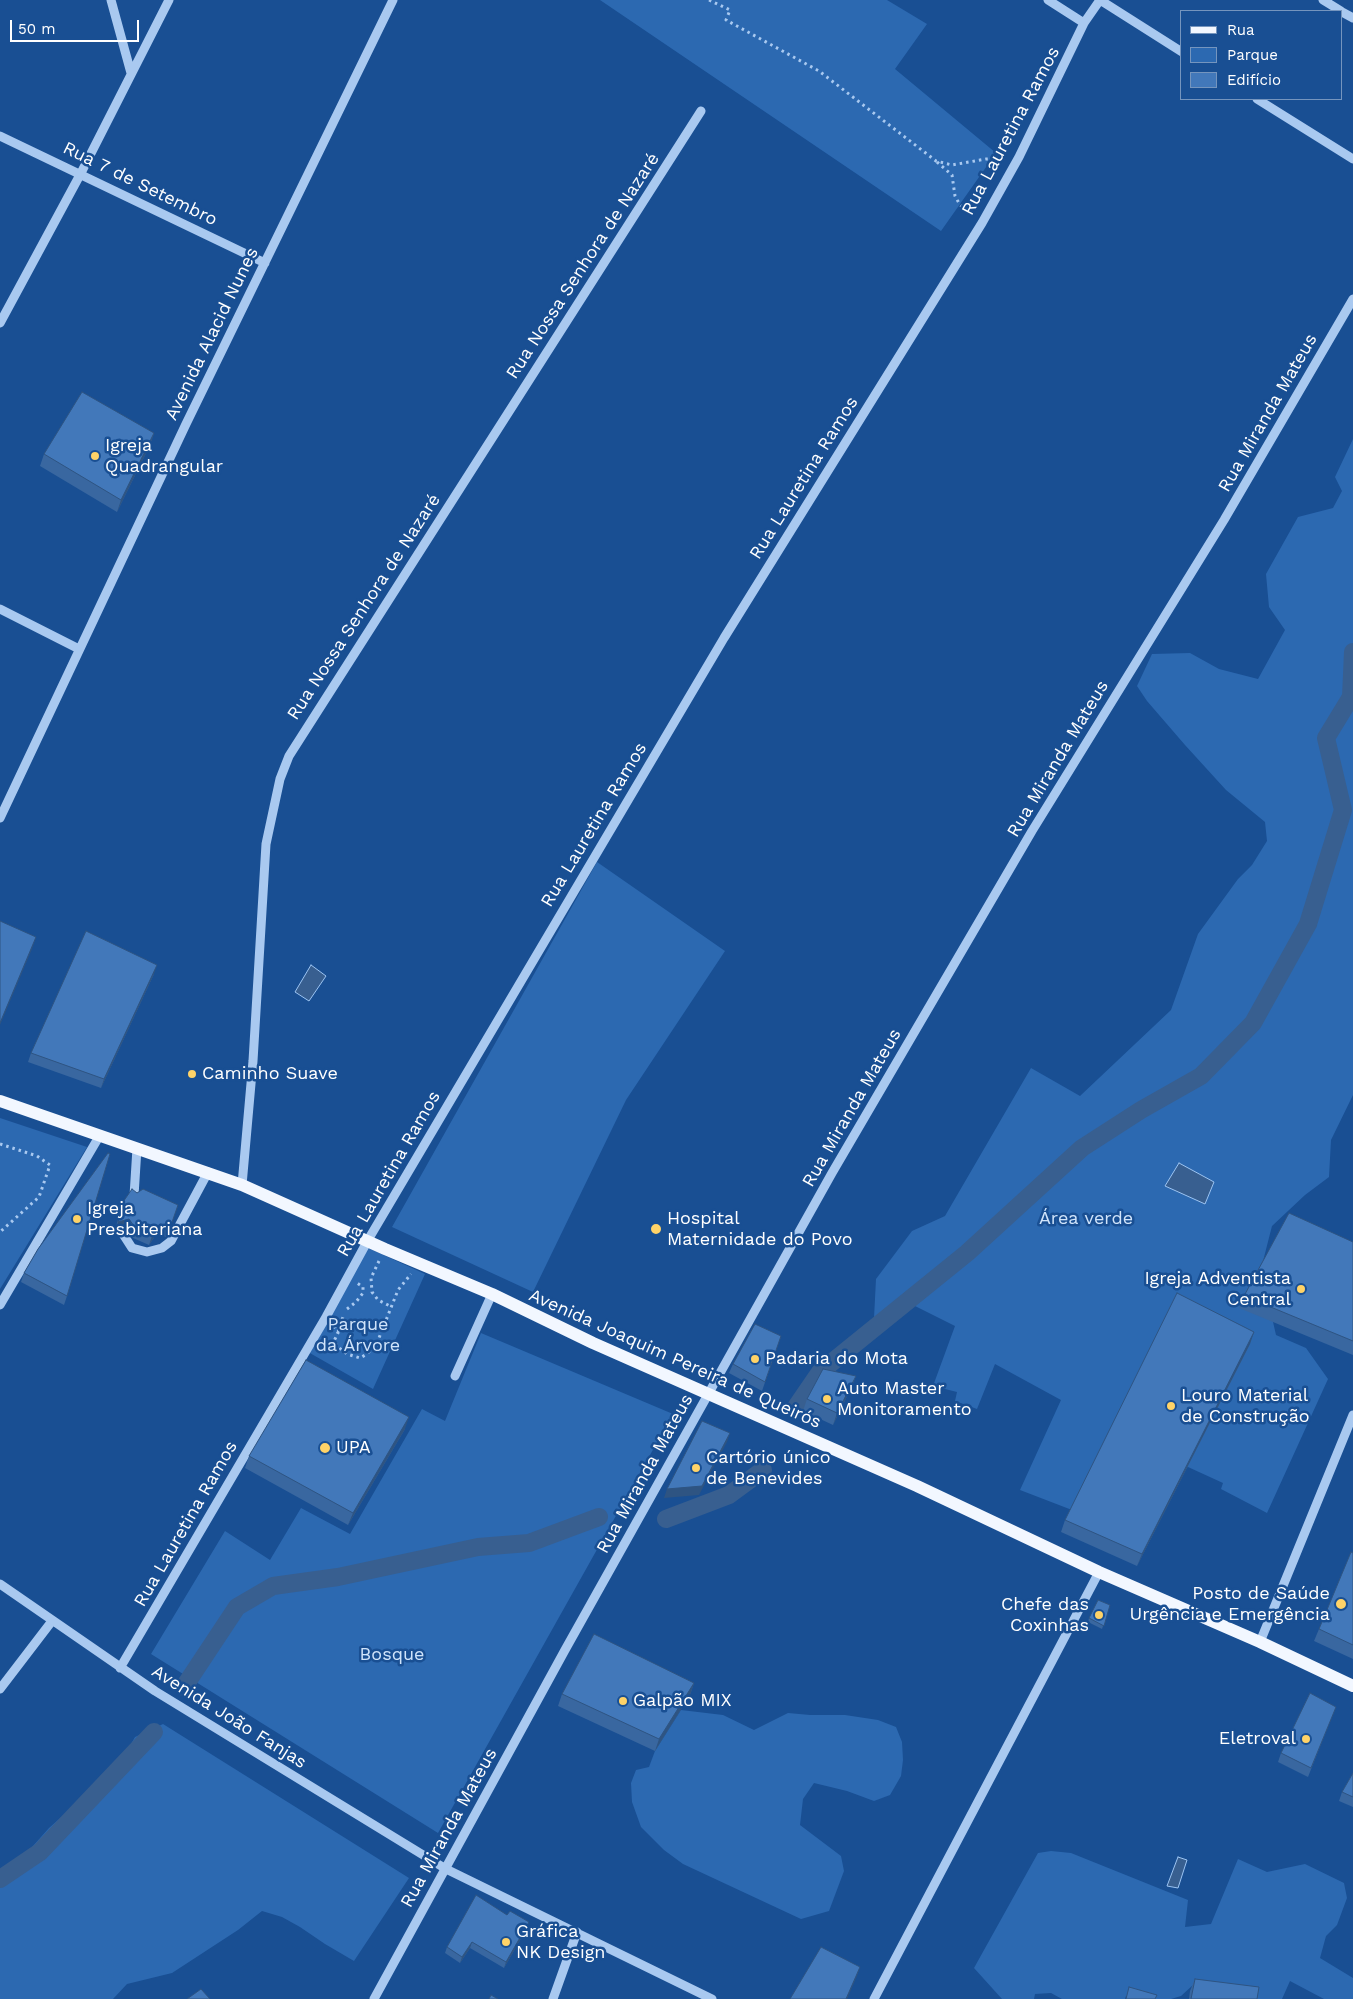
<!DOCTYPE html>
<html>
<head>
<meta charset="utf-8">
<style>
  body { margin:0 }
  #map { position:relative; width:1353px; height:1999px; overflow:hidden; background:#194f93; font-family:"Work Sans",sans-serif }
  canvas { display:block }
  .legend { position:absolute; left:1180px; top:10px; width:162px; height:90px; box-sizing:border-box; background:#194f93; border:1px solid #7595be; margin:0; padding:6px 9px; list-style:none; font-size:15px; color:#fff }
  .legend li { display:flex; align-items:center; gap:10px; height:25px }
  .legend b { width:25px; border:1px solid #7595be }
  .scale { position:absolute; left:10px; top:20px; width:129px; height:22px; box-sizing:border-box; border:2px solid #fff; border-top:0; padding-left:6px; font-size:15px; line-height:18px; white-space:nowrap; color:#fff; -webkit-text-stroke:4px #194f93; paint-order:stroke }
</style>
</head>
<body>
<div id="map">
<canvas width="1353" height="1999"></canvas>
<ul class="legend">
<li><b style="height:6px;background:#f2f7ff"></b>Rua</li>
<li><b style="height:14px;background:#2c69b1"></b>Parque</li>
<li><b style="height:14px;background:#4278ba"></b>Edifício</li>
</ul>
<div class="scale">50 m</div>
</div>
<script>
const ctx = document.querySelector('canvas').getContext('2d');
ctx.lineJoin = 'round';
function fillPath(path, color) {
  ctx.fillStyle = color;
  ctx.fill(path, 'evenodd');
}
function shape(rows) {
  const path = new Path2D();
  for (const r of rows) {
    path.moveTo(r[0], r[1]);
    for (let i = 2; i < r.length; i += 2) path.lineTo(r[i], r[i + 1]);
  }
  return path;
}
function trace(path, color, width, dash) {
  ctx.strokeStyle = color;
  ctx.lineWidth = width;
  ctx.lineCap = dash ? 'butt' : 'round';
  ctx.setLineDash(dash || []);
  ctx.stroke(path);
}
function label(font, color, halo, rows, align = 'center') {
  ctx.font = font + ' "Work Sans",sans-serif';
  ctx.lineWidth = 5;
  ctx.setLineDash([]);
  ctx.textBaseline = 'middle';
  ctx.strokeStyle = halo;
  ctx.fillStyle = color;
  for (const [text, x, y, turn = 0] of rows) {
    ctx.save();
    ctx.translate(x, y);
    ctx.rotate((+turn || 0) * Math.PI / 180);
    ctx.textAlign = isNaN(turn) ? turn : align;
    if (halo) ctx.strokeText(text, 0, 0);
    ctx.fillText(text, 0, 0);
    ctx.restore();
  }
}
fillPath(shape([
  [600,0,887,0,927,24,895,69,996,153,941,231],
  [1353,439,1353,1095,1331,1140,1329,1177,1305,1195,1272,1226,1261,1269,1276,1335,1306,1348,1328,1379,1267,1513,1221,1489,1223,1483,1188,1467,1072,1510,1020,1490,1061,1400,995,1364,977,1409,955,1401,957,1392,933,1386,955,1326,903,1300,874,1318,876,1279,912,1231,945,1216,1031,1068,1080,1096,1171,1010,1198,934,1238,879,1252,865,1267,841,1265,822,1226,790,1185,745,1147,701,1137,686,1152,654,1190,653,1219,669,1258,679,1285,630,1269,607,1266,574,1298,517,1333,508,1342,491,1335,477],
  [597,862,725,951,626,1100,533,1292,392,1227],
  [0,1118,87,1147,0,1289],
  [366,1247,425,1274,373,1389,308,1352],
  [481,1333,673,1414,438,1833,151,1654,225,1531,270,1560,301,1508,350,1534,422,1409,445,1421],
  [681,1710,723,1715,754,1730,788,1713,810,1715,845,1715,878,1720,896,1727,902,1742,903,1760,901,1776,890,1795,874,1801,847,1791,814,1783,803,1799,800,1825,841,1856,844,1871,829,1911,801,1919,683,1864,664,1850,641,1827,632,1802,631,1783,636,1770,649,1767,655,1751],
  [163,1724,409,1878,354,1961,325,1944,300,1927,282,1917,262,1911,238,1930,172,1973,127,1984,113,1999,0,1999,0,1871,17,1864,49,1828,118,1767,135,1737],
  [1051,1851,1071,1853,1188,1900,1185,1927,1211,1924,1238,1859,1267,1872,1305,1864,1344,1883,1347,1898,1337,1925,1326,1936,1320,1958,1353,1978,1353,1999,1324,1999,1290,1981,1282,1999,1226,1999,1193,1985,1181,1996,1171,1999,1137,1999,1126,1996,1125,1999,1062,1999,1051,1993,1035,1994,1034,1999,1002,1999,974,1968,1038,1853]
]), '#2c69b1');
const water = shape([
  [311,965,326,976,309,1001,295,992,311,965],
  [1179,1163,1214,1182,1205,1204,1165,1186,1179,1163],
  [1178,1857,1187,1860,1178,1888,1167,1886,1178,1857]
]);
fillPath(water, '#385f90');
trace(water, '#9cc4f2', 1);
trace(shape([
  [796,1407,820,1372,967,1253,1082,1148,1141,1110,1201,1076,1253,1023,1308,924,1343,810,1326,738,1351,697,1353,652],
  [666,1519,729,1495,763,1470],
  [184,1687,237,1607,273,1586,338,1577,478,1547,529,1543,599,1517],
  [0,1879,40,1852,154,1732]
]), '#385f90', 18);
trace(shape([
  [709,0,730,10,726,20,819,71,936,161,952,165,986,159,1005,158],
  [937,162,952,175,955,196,960,205,973,216],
  [0,1144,37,1156,50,1165,39,1197,0,1232],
  [379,1261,371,1278,372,1292,378,1300,392,1307],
  [347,1309,356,1302,363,1293,363,1287,357,1283],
  [334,1326,338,1333,334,1341,338,1347,347,1354,360,1358,367,1354,377,1343,398,1290,411,1274],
  [338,1332,344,1314]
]), '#a9c9f0', 3, [2.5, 4]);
trace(shape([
  [111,0,131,73],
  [1048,0,1084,23],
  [1100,0,1182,52],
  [1323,0,1341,11],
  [1342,12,1353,18],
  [1257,99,1353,159],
  [0,136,265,263],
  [0,323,81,173,169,0],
  [0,609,79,649],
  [0,818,186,424,393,0],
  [242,1185,253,1061,266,844,280,779,289,756,701,111],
  [134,1196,137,1148],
  [123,1234,132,1248,147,1252,162,1248,171,1241,208,1172],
  [0,1305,100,1135],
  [455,1376,492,1294],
  [0,1584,155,1691,446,1869,712,1999],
  [1260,1642,1353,1415],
  [120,1668,326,1317,368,1240,724,638,982,223,1019,157,1084,23,1100,0],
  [0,1689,52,1621],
  [374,1999,565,1650,832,1173,1032,831,1224,520,1353,299],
  [553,1999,577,1932],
  [874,1999,1099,1572]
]), '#a9c9f0', 9);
trace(shape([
  [0,1101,242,1185,385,1249,492,1294,593,1343,917,1486,1099,1572,1260,1642,1353,1686]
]), '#f2f7ff', 12);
fillPath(shape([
  [154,433,150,445,117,512,40,466,44,454],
  [154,974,101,1088,28,1062,31,1053],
  [137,1193,178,1205,166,1237,157,1233,149,1245,133,1238,125,1228,115,1231,120,1211,123,1202],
  [1353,1242,1353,1355,1239,1308,1244,1296],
  [24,1273,67,1296,64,1305,21,1282],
  [781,1336,762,1391,729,1373,733,1364],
  [1250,1344,1137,1566,1061,1532,1065,1520],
  [856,1376,851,1388,833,1425,803,1411,807,1399],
  [405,1429,348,1525,245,1468,249,1456],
  [1353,1553,1353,1659,1314,1641,1319,1629],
  [1110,1605,1102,1629,1088,1622,1089,1618],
  [694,1683,690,1695,655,1751,558,1706,562,1694],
  [1332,1716,1308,1777,1278,1762,1281,1753],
  [1353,1773,1353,1807,1339,1801,1342,1792],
  [527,1928,504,1968,470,1948,460,1963,445,1953,447,1947],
  [1195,1979,1257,1999,1189,1999,1190,1991]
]), '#3967a0');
fillPath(shape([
  [154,433,150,445,117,512,121,500],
  [36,937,32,949,0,1025,0,1023],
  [157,965,154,974,101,1088,104,1079],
  [129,1219,125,1228,115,1231,118,1222],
  [160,1224,157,1233,149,1245,152,1236],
  [1254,1332,1250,1344,1137,1566,1142,1554],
  [856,1376,851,1388,833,1425,837,1413],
  [409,1417,405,1429,348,1525,353,1513],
  [730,1433,727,1442,699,1495,664,1498,667,1489],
  [694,1683,690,1695,655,1751,659,1739],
  [529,1922,527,1928,504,1968,506,1962],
  [472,1942,470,1948,460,1963,462,1957],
  [860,1967,857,1976,847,1999,846,1999]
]), '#2e5482');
const building = shape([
  [82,392,154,433,121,500,44,454,82,392],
  [0,921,36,937,0,1023,0,921],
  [86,931,157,965,104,1079,31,1053,86,931],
  [108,1153,110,1154,67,1296,24,1273,38,1249,108,1153],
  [132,1189,137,1193,143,1189,178,1205,170,1228,160,1224,152,1236,136,1229,129,1219,118,1222,123,1202,132,1189],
  [1289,1213,1353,1242,1353,1341,1244,1296,1289,1213],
  [1177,1293,1254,1332,1142,1554,1065,1520,1177,1293],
  [755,1324,781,1336,765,1382,733,1364,755,1324],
  [306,1360,409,1417,353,1513,249,1456,306,1360],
  [823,1369,856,1376,837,1413,807,1399,823,1369],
  [702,1421,730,1433,702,1486,667,1489,702,1421],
  [1351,1552,1353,1553,1353,1645,1319,1629,1351,1552],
  [1098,1600,1110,1605,1104,1626,1089,1618,1098,1600],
  [594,1634,694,1683,659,1739,562,1694,594,1634],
  [1310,1693,1336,1707,1311,1768,1281,1753,1310,1693],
  [1353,1773,1353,1797,1342,1792,1353,1773],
  [476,1895,507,1915,510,1911,529,1922,506,1962,472,1942,462,1957,447,1947,476,1895],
  [821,1947,860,1967,846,1999,790,1999,821,1947],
  [1195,1979,1259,1987,1257,1999,1191,1999,1195,1979],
  [1129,1987,1157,1995,1155,1999,1126,1999,1129,1987],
  [201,1989,210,1999,187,1999,201,1989],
  [491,1995,498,1999,489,1999,491,1995]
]);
fillPath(building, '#4278ba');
trace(building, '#2e5482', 1);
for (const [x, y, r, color] of [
  [95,456,5,"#ffd368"],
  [192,1074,5,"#ffd368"],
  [77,1219,5,"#ffd368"],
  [656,1229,6,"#ffd368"],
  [1301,1289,5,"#ffd368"],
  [755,1359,5,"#ffd368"],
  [827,1399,5,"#ffd368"],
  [1171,1406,5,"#ffd368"],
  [325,1448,6,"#ffd368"],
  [696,1468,5,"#ffd368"],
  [1341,1604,6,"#ffd368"],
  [1099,1615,5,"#ffd368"],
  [623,1701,5,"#ffd368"],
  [1306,1739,5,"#ffd368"],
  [506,1942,5,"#ffd368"]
]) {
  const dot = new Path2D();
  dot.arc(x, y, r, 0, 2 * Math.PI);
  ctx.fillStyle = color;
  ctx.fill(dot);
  trace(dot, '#194f93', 2);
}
label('18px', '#fff', '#194f93', [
  ["Rua Lauretina Ramos",1011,131,-62],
  ["Rua 7 de Setembro",140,184,26],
  ["Rua Nossa Senhora de Nazaré",583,266,-57],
  ["Avenida Alacid Nunes",212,334,-64],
  ["Rua Miranda Mateus",1268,413,-60],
  ["Rua Lauretina Ramos",804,478,-58],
  ["Rua Nossa Senhora de Nazaré",364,607,-57],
  ["Rua Miranda Mateus",1058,759,-59],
  ["Rua Lauretina Ramos",594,825,-59],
  ["Rua Miranda Mateus",852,1108,-60],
  ["Rua Lauretina Ramos",389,1174,-60],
  ["Avenida Joaquim Pereira de Queirós",675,1359,24],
  ["Rua Miranda Mateus",645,1474,-61],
  ["Rua Lauretina Ramos",186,1524,-60],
  ["Avenida João Fanjas",229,1717,32],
  ["Rua Miranda Mateus",449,1828,-61]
]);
label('18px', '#fff', '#194f93', [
  ["Igreja",105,446],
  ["Quadrangular",105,467],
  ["Caminho Suave",202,1074],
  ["Igreja",87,1209],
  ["Presbiteriana",87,1230],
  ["Hospital",667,1219],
  ["Maternidade do Povo",667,1240],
  ["Igreja Adventista",1291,1279,"right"],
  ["Central",1291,1300,"right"],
  ["Padaria do Mota",765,1359],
  ["Auto Master",837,1389],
  ["Monitoramento",837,1410],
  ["Louro Material",1181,1396],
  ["de Construção",1181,1417],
  ["UPA",336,1448],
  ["Cartório único",706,1458],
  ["de Benevides",706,1479],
  ["Posto de Saúde",1330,1594,"right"],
  ["Urgência e Emergência",1330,1615,"right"],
  ["Chefe das",1089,1605,"right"],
  ["Coxinhas",1089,1626,"right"],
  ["Galpão MIX",633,1701],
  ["Eletroval",1296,1739,"right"],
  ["Gráfica",516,1932],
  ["NK Design",516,1953]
], 'left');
label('18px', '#d0e4fb', '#194f93', [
  ["Área verde",1086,1219],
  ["Parque",358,1325],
  ["da Árvore",358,1346],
  ["Bosque",392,1655]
]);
</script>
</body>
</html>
